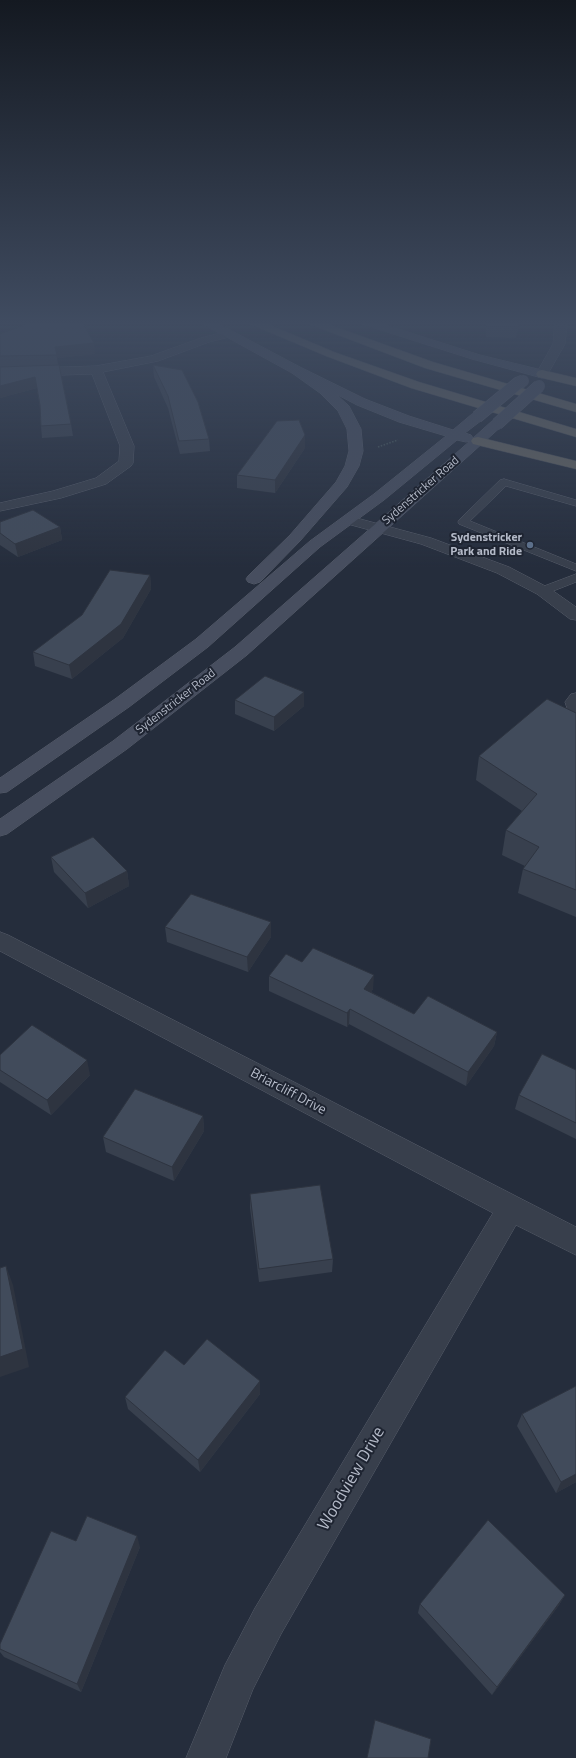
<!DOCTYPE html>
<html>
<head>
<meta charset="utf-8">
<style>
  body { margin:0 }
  canvas { display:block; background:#252d3c }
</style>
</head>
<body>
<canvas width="576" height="1758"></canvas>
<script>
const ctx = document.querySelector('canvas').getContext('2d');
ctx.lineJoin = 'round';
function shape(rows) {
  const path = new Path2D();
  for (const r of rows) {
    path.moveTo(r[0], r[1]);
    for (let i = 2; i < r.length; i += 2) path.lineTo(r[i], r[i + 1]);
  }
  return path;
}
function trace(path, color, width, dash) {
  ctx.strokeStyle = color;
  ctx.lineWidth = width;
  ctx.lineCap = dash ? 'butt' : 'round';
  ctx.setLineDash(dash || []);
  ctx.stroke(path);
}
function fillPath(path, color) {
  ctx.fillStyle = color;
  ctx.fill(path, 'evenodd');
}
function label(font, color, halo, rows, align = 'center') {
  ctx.font = font + ' "Titillium Web",sans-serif';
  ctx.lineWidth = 4;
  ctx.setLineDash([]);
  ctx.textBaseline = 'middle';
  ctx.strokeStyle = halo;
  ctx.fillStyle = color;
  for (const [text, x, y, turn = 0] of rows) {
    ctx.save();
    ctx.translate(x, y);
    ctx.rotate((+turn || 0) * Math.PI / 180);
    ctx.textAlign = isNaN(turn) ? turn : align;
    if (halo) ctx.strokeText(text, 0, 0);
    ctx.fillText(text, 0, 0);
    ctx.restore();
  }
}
const service = shape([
  [504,479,576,500,576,506,506,486,470,521,576,564,576,571,459,524,458,522,459,520,500,480,504,479],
  [576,574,576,582,543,595,539,594,537,591,539,588,576,574],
  [576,693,576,718,571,717,569,714,565,702,571,694,576,693]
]);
const minor = shape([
  [555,322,567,322,565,344,546,377,538,377,536,374,553,344,555,322],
  [229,331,233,332,235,334,233,336,209,342,158,361,103,372,134,446,133,463,131,466,106,484,61,498,0,511,0,503,53,491,96,478,119,461,120,446,92,374,0,377,0,369,96,366,151,356,201,338,229,331],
  [0,932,8,935,576,1227,576,1255,516,1225,281,1634,253,1689,226,1758,186,1758,225,1665,255,1608,493,1213,0,951,0,932]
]);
const tertiary = shape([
  [349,516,431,538,509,567,549,588,576,607,576,620,570,619,537,594,497,573,421,544,344,523,342,520,344,517,349,516]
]);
const secondary = shape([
  [201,322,215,322,300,367,365,399,409,416,453,430,472,414,482,414,483,417,482,420,465,433,471,435,473,438,472,439,492,421,497,420,502,421,504,424,247,655,127,749,7,834,0,836,0,819,113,741,235,647,470,441,466,442,457,440,384,500,320,547,208,647,129,707,7,792,0,793,0,778,115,699,196,639,310,541,374,494,446,436,399,422,357,405,336,394,349,406,361,429,363,451,359,466,347,487,300,541,260,582,254,584,248,582,246,579,248,576,290,535,336,482,345,466,349,451,347,429,338,411,320,393,292,373,203,324,201,322],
  [360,322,376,322,480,355,546,371,548,374,546,377,542,378,472,359,362,324,360,322]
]);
const trunk = shape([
  [248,322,263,322,334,352,419,382,576,429,576,437,411,388,326,356,250,324,248,322],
  [307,322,322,322,433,362,576,404,576,412,425,368,309,324,307,322],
  [542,370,576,378,576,386,538,377,536,374,538,371,542,370],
  [478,437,576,461,576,469,473,444,471,441,473,438,478,437]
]);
trace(service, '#575d6a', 1);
trace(minor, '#575d6a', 1);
trace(tertiary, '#575d6a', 1);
trace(secondary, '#575d6a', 1);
trace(trunk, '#444a57', 1);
trace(shape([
  [378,447,398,440]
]), '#45565a', 1.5, [1.5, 1.5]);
fillPath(service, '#383f4c');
fillPath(minor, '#383f4c');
fillPath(tertiary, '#383f4c');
fillPath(secondary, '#474e5f');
fillPath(trunk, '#646461');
const secondaryBridge = shape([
  [477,417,518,383,523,381],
  [497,424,539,386]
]);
trace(secondaryBridge, '#575d6a', 13, []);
trace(secondaryBridge, '#474e5f', 12);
fillPath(shape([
  [28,322,82,322,95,354,57,358,58,365,71,424,73,436,42,438,41,426,40,407,37,388,0,398,0,334,29,323],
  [486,322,517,322,518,327,516,338,486,337],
  [153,365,209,439,210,451,180,454,168,408,154,377],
  [305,435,305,448,275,493,237,488,237,475],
  [0,522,60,527,62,540,18,557,0,545],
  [150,575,151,589,123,638,72,679,35,666,33,652],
  [235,700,304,706,274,731,235,714],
  [576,713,576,917,518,893,523,869,525,866,502,855,506,830,522,811,476,780,479,756],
  [51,857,127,871,129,886,88,908,54,872],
  [271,922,271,937,248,972,167,942,165,927],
  [302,962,373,989,371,992,414,1014,497,1032,494,1046,466,1086,349,1024,347,1027,269,991,269,976],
  [0,1055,90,1075,51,1115,0,1082],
  [576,1070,576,1139,515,1109,519,1095],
  [203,1116,204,1131,174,1181,106,1152,103,1137],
  [250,1194,333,1259,332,1272,259,1282,250,1208],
  [184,1365,260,1394,200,1472,128,1409,125,1397],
  [576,1386,576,1482,556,1493,517,1426,522,1414],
  [76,1541,140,1547,81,1692,4,1657,0,1652,0,1644],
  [565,1595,559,1605,492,1695,418,1613,420,1604],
  [375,1720,428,1758,367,1758]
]), '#38404e');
fillPath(shape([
  [94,343,95,354,57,358,55,347],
  [35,377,37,388,0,398,0,386],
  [305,435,305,448,275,493,275,480],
  [60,527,62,540,18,557,15,544],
  [150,575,151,589,123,638,72,679,69,665],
  [304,692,304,706,274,731,274,717],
  [127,871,129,886,88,908,85,893],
  [271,922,271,937,248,972,247,957],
  [374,975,373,989,363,1004,364,989],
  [350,1009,349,1024,347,1027,347,1013],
  [497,1032,494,1046,466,1086,468,1072],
  [87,1060,90,1075,51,1115,47,1100],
  [203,1116,204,1131,174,1181,172,1167],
  [6,1266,13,1285,29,1367,0,1377,0,1357],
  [260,1381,260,1394,200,1472,198,1460],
  [576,1474,576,1482,556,1493,561,1482],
  [137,1536,140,1547,81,1692,77,1684],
  [565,1595,559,1605,492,1695,497,1687]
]), '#2e3440');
const building = shape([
  [33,322,82,322,94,343,55,347,57,355,0,356,0,334,33,322],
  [487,322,517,322,518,327,487,326,487,322],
  [59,365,71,424,41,426,40,405,35,377,0,386,0,367,59,365],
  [153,365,182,370,198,402,209,439,179,441,168,396,153,365],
  [299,420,305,435,275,480,237,475,277,421,299,420],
  [33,510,60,527,15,544,0,533,0,522,33,510],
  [110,570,150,575,121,624,69,665,33,652,82,615,110,570],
  [265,676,304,692,274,717,235,700,265,676],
  [547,699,576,713,576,890,523,869,539,847,506,830,537,794,479,756,547,699],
  [93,837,127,871,85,893,51,857,93,837],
  [191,894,271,922,247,957,165,927,191,894],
  [313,948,374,975,364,989,414,1014,428,996,497,1032,468,1072,350,1009,347,1013,269,976,286,954,302,962,313,948],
  [32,1025,87,1060,47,1100,0,1070,0,1055,32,1025],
  [542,1054,576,1070,576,1123,519,1095,542,1054],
  [135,1089,203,1116,172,1167,103,1137,135,1089],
  [320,1185,333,1259,259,1269,250,1194,320,1185],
  [6,1266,23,1349,0,1357,0,1268,6,1266],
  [207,1339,260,1381,198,1460,125,1397,165,1350,184,1365,207,1339],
  [576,1386,576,1474,561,1482,522,1414,576,1386],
  [87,1516,137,1536,77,1684,0,1649,0,1644,51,1531,76,1541,87,1516],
  [488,1520,565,1595,497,1687,420,1604,488,1520],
  [375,1720,431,1739,428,1758,367,1758,375,1720]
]);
fillPath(building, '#414b5b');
trace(building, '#2e3440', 1);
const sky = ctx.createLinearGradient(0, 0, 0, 568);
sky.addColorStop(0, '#141921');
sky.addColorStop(0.57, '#404c61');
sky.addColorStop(1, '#404c6100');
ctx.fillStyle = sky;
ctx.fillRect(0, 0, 576, 568);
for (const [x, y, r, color] of [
  [530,545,4,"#5c6f8a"]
]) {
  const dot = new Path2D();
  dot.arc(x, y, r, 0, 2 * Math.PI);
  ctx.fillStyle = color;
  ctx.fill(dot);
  trace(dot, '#1e2431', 1.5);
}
label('12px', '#b4bac8', '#1e2431', [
  ["Sydenstricker Road",421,491,-41],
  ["Sydenstricker Road",176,702,-38]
]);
label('bold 12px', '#b4bac8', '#1e2431', [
  ["Sydenstricker",522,538],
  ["Park and Ride",522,552]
], 'right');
label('14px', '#b4bac8', '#1e2431', [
  ["Briarcliff Drive",288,1092,28]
]);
label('17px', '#b4bac8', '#1e2431', [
  ["Woodview Drive",352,1479,-60]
]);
</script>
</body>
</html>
